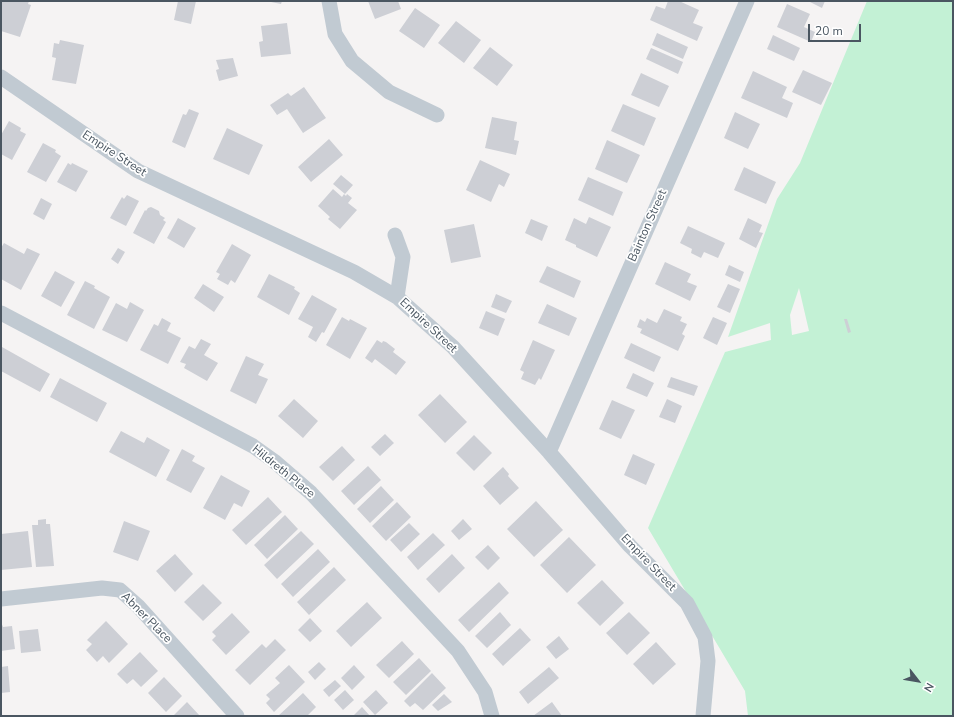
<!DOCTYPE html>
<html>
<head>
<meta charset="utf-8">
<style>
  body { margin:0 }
  #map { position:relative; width:954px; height:717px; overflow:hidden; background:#f5f3f3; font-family:"Nunito Sans",sans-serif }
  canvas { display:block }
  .frame { position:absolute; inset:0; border:2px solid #4a5661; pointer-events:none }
  .north { position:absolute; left:898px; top:661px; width:40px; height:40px; -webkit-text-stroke:3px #fff; paint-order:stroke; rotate:121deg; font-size:11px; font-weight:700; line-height:16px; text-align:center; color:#4a5661 }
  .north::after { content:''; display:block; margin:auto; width:14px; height:18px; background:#4a5661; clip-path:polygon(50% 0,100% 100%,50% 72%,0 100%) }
  .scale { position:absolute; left:808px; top:24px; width:53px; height:18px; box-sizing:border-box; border:2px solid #4a5661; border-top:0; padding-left:5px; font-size:12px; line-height:14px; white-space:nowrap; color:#4a5661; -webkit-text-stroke:3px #fff; paint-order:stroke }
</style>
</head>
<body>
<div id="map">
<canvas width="954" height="717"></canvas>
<div class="frame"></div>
<div class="north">N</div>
<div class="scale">20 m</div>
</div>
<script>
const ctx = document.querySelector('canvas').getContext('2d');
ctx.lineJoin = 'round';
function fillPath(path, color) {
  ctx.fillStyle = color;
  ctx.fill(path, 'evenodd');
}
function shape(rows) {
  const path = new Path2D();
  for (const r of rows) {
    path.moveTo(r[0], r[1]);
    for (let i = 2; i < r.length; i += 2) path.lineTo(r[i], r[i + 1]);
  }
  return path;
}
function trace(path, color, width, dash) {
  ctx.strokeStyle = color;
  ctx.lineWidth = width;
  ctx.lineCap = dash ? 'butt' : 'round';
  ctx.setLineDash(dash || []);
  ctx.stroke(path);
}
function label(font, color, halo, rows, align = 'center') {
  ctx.font = font + ' "Nunito Sans",sans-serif';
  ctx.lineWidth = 3.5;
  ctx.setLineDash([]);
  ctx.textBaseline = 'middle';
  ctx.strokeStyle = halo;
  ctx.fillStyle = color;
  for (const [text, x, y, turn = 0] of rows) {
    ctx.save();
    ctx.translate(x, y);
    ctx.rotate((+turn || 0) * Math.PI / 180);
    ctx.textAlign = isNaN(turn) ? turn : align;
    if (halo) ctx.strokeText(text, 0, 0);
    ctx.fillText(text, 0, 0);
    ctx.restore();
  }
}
fillPath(shape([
  [867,1,953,1,953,716,748,716,745,691,648,528,725,352,771,340,770,323,728,337,777,199,800,163],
  [799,288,809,331,792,335,790,315]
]), '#c3f1d5');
fillPath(shape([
  [1,1,29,1,28,4,31,5,20,37,1,31],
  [178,1,196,1,191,24,174,20],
  [266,1,282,1,281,4],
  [368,1,398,1,401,9,375,19],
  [668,1,679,1,699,10,693,23,703,27,697,41,650,20,656,6,665,9],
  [808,1,825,1,822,8],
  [787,4,810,14,804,27,815,32,811,42,777,27],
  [415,8,440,25,424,48,399,31],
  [456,21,481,40,464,63,438,43],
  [287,23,291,54,261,57,259,42,263,41,261,26],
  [657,33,688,47,683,59,652,45],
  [773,35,800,48,794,61,767,49],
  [60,40,84,45,76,84,52,80,56,58,52,57,54,43,59,44],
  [490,47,513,65,497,86,473,68],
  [651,48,683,62,678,74,646,59],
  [233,58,238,76,219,81,216,70,219,69,216,60],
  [803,70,832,83,821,105,792,92],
  [753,71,787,87,782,98,793,103,787,118,741,98],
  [641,73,669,86,659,107,631,95],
  [304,87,326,118,303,133,287,109,277,115,270,105,288,93,291,96],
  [623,104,656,118,644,146,611,131],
  [189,109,199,113,185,148,172,142,183,114,186,115],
  [735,112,760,124,748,149,724,138],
  [492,117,517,122,514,140,519,141,516,155,485,148],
  [9,121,21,128,20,131,26,134,12,160,1,154,1,135],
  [227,128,263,145,249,175,213,159],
  [329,139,343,155,311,182,298,167],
  [607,140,640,155,627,183,595,169],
  [43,143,56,150,55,152,61,156,46,182,27,172],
  [480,160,510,174,504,187,499,184,491,202,466,190],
  [68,163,71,165,72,163,88,171,76,192,57,182],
  [744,167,776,182,766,204,734,190],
  [341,175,353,185,345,194,333,184],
  [588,177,623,192,613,216,578,200],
  [333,189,342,197,344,194,346,196,347,194,352,198,348,203,357,210,340,229,328,219,330,217,318,206],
  [127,195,139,201,126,226,110,218,122,197,124,199],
  [41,198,52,204,44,220,33,214],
  [151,207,159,211,160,215,165,218,163,220,166,222,154,244,133,233,145,210,146,211,148,208],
  [589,217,611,227,597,257,576,247,576,245,565,240,574,218,586,224],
  [178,218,196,228,184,248,167,238],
  [748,218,762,225,759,232,763,233,756,248,739,239],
  [531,219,548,226,542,241,525,233],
  [474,224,481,257,451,263,444,230],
  [688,226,725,243,718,258,704,252,701,258,691,253,692,249,680,243],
  [4,243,24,254,27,248,40,254,21,290,1,279,1,248],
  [232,244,251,255,235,283,231,280,228,285,217,279,220,274,216,272],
  [118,248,125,252,118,264,111,259],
  [665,262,691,274,687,282,697,286,690,301,655,284],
  [729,265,744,272,740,282,725,275],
  [547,266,581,281,574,298,539,282],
  [55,271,75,282,61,307,41,296],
  [269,274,295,287,294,289,300,293,289,315,257,297],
  [85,281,95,286,94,288,110,297,94,329,67,315],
  [203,284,224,297,214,312,194,298],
  [728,284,740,289,730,313,717,307],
  [496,294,512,301,506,313,491,307],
  [312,295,337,309,324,333,322,332,316,342,308,337,313,327,298,319],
  [130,302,144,310,127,342,102,330,116,303,127,309],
  [547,304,577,318,569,336,538,323],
  [664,309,682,317,680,321,687,324,682,334,685,336,678,351,640,333,642,329,637,327,640,319,645,322,647,318,657,323],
  [486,311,505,319,498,336,479,328],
  [342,317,349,321,350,319,367,328,350,359,326,345],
  [713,317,727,323,717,345,703,338],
  [162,318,171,323,167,331,181,338,168,364,140,350,154,324,158,326],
  [844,319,847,319,851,332,848,333],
  [201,339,211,344,204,355,218,363,207,381,184,368,186,364,180,362,189,346,195,349],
  [377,340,382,343,383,341,386,342,395,349,393,352,406,362,396,375,375,359,372,363,365,358],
  [533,340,555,350,541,380,539,378,535,385,521,379,524,372,520,370],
  [631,343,661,357,654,372,624,358],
  [2,347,50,374,40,392,1,371,1,350],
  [246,356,264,364,258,375,268,379,256,404,230,391],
  [633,373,654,383,647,397,626,388],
  [671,377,698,386,694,396,667,387],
  [60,378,107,403,97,422,50,397],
  [440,394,467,422,445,443,418,415],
  [294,399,318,421,303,438,278,416],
  [667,399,682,406,675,423,659,417],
  [612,400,635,410,621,439,599,429],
  [121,431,144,443,147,437,170,450,156,477,109,452],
  [385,434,394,443,380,456,371,447],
  [474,435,492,453,474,471,456,453],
  [342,446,355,460,333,481,319,467],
  [182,449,195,456,192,461,205,468,191,493,166,480],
  [633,454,655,464,646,485,624,475],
  [368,466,381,480,354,505,341,491],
  [503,467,509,474,508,476,519,488,500,505,483,486],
  [221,475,250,491,242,507,234,503,225,520,203,508],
  [381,486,394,500,370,523,357,509],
  [268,497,282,512,246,545,232,530],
  [536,501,563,530,534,557,507,529],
  [397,502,411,517,386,541,372,526],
  [285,515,298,529,267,559,254,545],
  [46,519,46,524,50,524,54,566,36,567,32,525,38,525,38,520],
  [463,519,472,529,459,540,451,531],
  [124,521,150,531,138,561,113,552],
  [409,523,420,534,401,552,390,540],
  [28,531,32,567,1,570,1,534],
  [301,531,314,544,277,579,264,565],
  [433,533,445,545,418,570,407,557],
  [569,537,596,565,567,593,540,565],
  [488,545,500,558,488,570,475,557],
  [318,549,330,562,293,597,281,584],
  [175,554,193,574,175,592,156,571],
  [452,554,465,568,439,593,426,579],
  [334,567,346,580,309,615,297,602],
  [602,580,624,603,600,626,577,603],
  [499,582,509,593,469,632,458,620],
  [203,584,222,603,203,621,184,602],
  [367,602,382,618,351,647,336,631],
  [500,612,511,625,487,648,475,636],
  [629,612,650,633,627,655,606,633],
  [232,613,250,632,226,655,212,640,216,636,212,632],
  [310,618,322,631,310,642,298,630],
  [106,621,128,644,109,663,103,656,97,662,86,650,92,644,87,640],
  [1,622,3,627,12,626,15,649,1,651],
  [520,628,531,640,503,666,492,654],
  [38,629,41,651,21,653,19,631],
  [559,636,569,649,556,659,546,647],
  [275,639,286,650,250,685,235,670,262,644,266,648],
  [402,641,414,654,389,678,376,665],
  [656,642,676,664,653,685,633,664],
  [140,652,158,671,141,687,133,679,127,684,117,674],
  [419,658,431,671,406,695,393,682],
  [319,662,326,669,315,680,308,672],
  [289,665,305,682,274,712,266,703,270,699,266,695,280,683,275,678],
  [354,665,365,677,352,690,341,678],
  [8,666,10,692,1,693,1,667],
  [549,667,559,678,528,704,519,692],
  [432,673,446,688,423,710,415,703,410,707,404,701],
  [164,677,182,696,166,712,148,693],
  [335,680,341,686,329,697,323,690],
  [345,690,354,700,343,710,334,700],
  [376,690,388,703,375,715,363,702],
  [303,693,316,707,307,716,278,716],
  [444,694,452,702,438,711,432,705],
  [187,702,200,716,173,716],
  [552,702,562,716,533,716],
  [362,707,370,716,353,716]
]), '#cdcfd5');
trace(shape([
  [329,1,335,34,352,61,389,92,437,115],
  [1,77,138,171,354,272,397,297,453,347,549,452,630,546,687,603,705,637,708,661,703,716],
  [395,235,403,257,397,297],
  [1,313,253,446,274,461,311,493,458,651,485,692,492,716],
  [549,452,747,1],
  [1,599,102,588,120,590,138,606,237,716]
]), '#c1cad2', 15);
label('12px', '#4a5661', '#fff', [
  ["Empire Street",114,154,33],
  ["Bainton Street",648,226,-66],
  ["Empire Street",428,326,43],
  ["Hildreth Place",283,472,39],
  ["Empire Street",648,563,46],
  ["Abner Place",146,618,45]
]);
</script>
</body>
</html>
